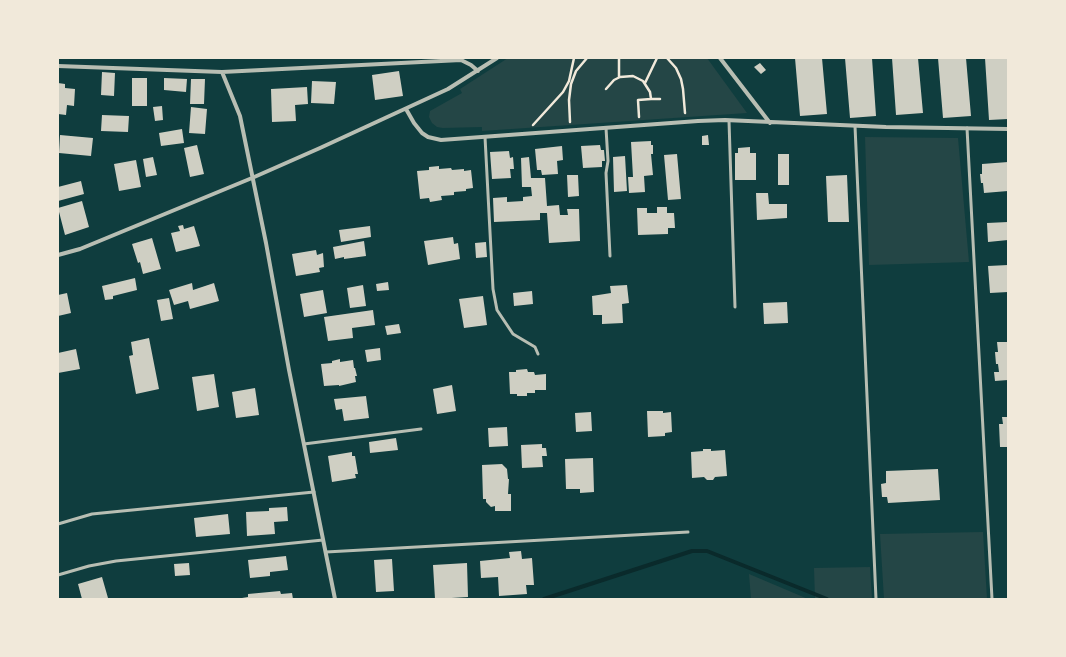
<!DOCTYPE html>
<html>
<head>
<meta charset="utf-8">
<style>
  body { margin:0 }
  #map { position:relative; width:1066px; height:657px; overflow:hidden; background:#0f3d3e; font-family:Lato,sans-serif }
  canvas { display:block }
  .frame { position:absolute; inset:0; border:59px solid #f1e9da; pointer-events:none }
</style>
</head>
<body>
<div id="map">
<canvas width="1066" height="657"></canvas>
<div class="frame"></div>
</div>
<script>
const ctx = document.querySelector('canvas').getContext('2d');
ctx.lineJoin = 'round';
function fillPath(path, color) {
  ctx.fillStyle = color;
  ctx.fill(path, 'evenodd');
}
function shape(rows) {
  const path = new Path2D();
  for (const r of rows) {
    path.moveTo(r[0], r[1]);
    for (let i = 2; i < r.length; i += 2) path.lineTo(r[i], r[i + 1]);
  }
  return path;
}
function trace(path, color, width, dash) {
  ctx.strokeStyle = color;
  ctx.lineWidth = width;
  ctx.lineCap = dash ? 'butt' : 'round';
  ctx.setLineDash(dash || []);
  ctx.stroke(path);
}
fillPath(shape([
  [508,58,707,58,747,113,482,131,482,127,443,128,437,127,432,123,429,117,430,111,462,93,460,89],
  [865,137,958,138,969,262,869,265],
  [983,532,987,599,884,599,880,534],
  [870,567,872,599,815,599,814,568],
  [749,574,808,599,751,599]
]), '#244646');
trace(shape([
  [544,599,692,551,707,551,827,599]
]), '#0a2a2b', 4);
fillPath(shape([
  [795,58,822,58,827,114,800,116],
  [845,58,872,58,876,116,850,118],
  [892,58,918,58,923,113,896,115],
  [938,58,966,58,971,116,943,118],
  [985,58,1008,58,1008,119,989,120],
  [760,63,766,70,761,74,754,67],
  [399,71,403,96,375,100,372,75],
  [102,72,115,73,114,96,101,95],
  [132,78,147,78,147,106,132,106],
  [164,78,187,79,186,92,164,90],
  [191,79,205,79,204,104,190,104],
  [312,81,336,82,334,104,311,103],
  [58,83,65,84,65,88,75,89,74,106,67,105,66,115,58,114],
  [307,87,308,104,295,105,296,121,272,122,271,89],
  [162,106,163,120,155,121,153,107],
  [191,107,207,109,205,134,189,133],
  [102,115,129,116,128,132,101,131],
  [182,129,184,143,161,146,159,133],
  [60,135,93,138,91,156,59,153],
  [708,135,709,145,702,145,702,136],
  [651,141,651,145,653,145,653,154,651,154,653,175,644,176,645,192,629,193,628,177,633,177,631,142],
  [197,145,204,174,190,177,184,148],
  [600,145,601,150,604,150,605,161,602,161,602,167,583,168,581,146],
  [562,146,563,160,557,161,558,174,542,175,541,170,537,170,535,149],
  [750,147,750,153,756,153,756,180,735,180,735,153,738,153,738,148],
  [509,151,510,158,513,157,514,169,510,169,511,178,492,179,490,152],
  [677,154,681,199,668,200,664,155],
  [778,154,789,154,789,185,778,185],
  [625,156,627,191,614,192,613,157],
  [153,157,157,175,146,177,143,159],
  [529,157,531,178,545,178,547,206,559,205,560,215,568,215,567,209,579,209,580,241,549,243,547,213,540,213,540,220,494,222,493,198,507,197,507,202,523,201,523,197,532,196,531,187,522,187,521,158],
  [136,160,141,187,119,191,114,164],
  [1008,162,1008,191,984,193,983,183,981,183,980,174,982,174,982,164],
  [439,166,439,169,451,168,452,170,464,169,464,171,471,170,473,188,466,189,466,191,454,192,454,195,441,196,442,200,430,202,429,198,420,199,417,171,429,170,429,167],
  [567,175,578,175,579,196,568,197],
  [847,175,849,222,828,222,826,176],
  [81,181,84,194,58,201,58,187],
  [756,193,768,193,769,204,787,204,787,218,757,220],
  [82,201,89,227,65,235,58,208],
  [657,207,667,207,667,213,674,213,675,228,668,228,668,234,638,235,637,208,647,208,647,213,657,213],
  [1008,222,1008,240,988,242,987,223],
  [183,225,184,229,194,226,200,246,176,252,171,233,180,231,178,226],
  [370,226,371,237,341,242,339,230],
  [453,237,454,244,458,243,460,259,428,265,424,241],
  [152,238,161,269,143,274,140,262,138,263,132,244],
  [364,241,366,256,344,259,344,257,335,259,333,247],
  [486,242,487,257,476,258,475,243],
  [316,250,317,255,323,253,324,267,319,268,320,272,296,276,292,254],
  [1008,265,1008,292,990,293,988,266],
  [135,278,137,290,113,296,113,299,105,300,102,286],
  [388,282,389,290,377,291,376,284],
  [192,283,193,290,214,283,219,301,190,309,188,301,174,305,169,290],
  [363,285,366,306,350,308,347,288],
  [627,285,629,303,622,304,623,323,602,324,602,315,593,315,592,296,611,293,610,286],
  [323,290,327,313,304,317,300,294],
  [532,291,533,304,514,306,513,293],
  [67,293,71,313,58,316,58,295],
  [483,296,487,325,464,328,459,299],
  [169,298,173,319,161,321,157,300],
  [787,302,788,323,764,324,763,303],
  [373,310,375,325,352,328,353,338,328,341,324,317],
  [399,324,401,333,387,335,385,326],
  [149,338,159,389,136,394,129,356,133,355,131,342],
  [997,342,1008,342,1008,380,995,381,994,372,999,372,998,364,996,364,995,352,998,352],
  [380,348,381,360,367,362,365,350],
  [76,349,80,369,58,373,58,353],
  [340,359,340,362,353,360,354,368,355,368,357,376,355,376,356,382,339,386,339,385,324,386,321,364,332,363,332,361],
  [527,369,528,372,534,372,535,375,546,374,546,390,535,390,535,393,527,393,527,396,517,396,517,394,510,394,509,372,516,372,516,370],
  [214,374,219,407,197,411,192,377],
  [452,385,456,411,437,414,433,389],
  [255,388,259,415,236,418,232,392],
  [366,396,369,418,344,421,342,409,336,410,334,399],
  [647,411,663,411,663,413,671,412,672,432,665,433,665,436,648,437],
  [591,412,592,431,576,432,575,413],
  [1002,417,1008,417,1008,447,1000,447,999,424,1003,424],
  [507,427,508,446,489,447,488,428],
  [396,438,398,450,370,453,369,442],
  [542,444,542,448,546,448,547,456,542,456,543,467,522,468,521,445],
  [703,449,711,449,711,451,725,450,727,476,715,477,713,480,707,480,704,477,692,478,691,452,703,451],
  [352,452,352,456,355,456,358,474,355,474,356,478,332,482,328,456],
  [593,458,594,492,580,493,580,489,566,489,565,459],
  [502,464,507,469,508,479,509,479,508,494,511,494,511,511,495,511,495,506,491,507,486,502,486,499,483,499,482,465],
  [938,469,940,500,888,503,887,497,882,497,881,484,886,483,886,471],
  [287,507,288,521,274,522,275,534,247,536,246,512,269,511,269,508],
  [228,514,230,534,196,537,194,518],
  [521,551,522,559,532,558,534,585,526,585,527,594,499,596,498,577,481,578,480,561,510,558,509,552],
  [286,556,288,570,270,572,270,576,250,578,248,560],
  [392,559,394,591,376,592,374,560],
  [189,563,190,575,175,576,174,564],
  [467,563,468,597,435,599,433,565],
  [102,577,108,598,82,599,78,584],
  [280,591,281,594,292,593,293,599,242,599,242,598,248,597,248,594]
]), '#cfcfc3');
trace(shape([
  [619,58,619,77],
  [667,58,676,68,681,79,683,89,685,113],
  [645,83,657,58],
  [606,89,614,80,620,77,633,76,643,81,650,92,651,99,638,100,639,117],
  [651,99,660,99],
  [570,122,569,100,571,84,576,71,587,58],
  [533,125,563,92,569,81,574,58]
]), '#f1e9da', 2.5);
trace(shape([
  [729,121,735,307],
  [855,126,876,599],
  [606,128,608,161,606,173,610,256],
  [967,128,992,599],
  [485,137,493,289,497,310,513,334,535,347,538,354],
  [304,444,421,429],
  [58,524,92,514,314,492],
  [326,552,688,532],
  [58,575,89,566,116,561,323,540]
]), '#b8beb3', 3);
trace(shape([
  [720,58,770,123],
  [58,66,222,72,461,60,471,65,478,71],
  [222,72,240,116,266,243,289,370,335,599],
  [406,109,414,123,422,133,428,137,441,140,698,121,725,120,886,127,1008,129],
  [58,255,80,249,252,178,320,148,448,89,497,58]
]), '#b8beb3', 4);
</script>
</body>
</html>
